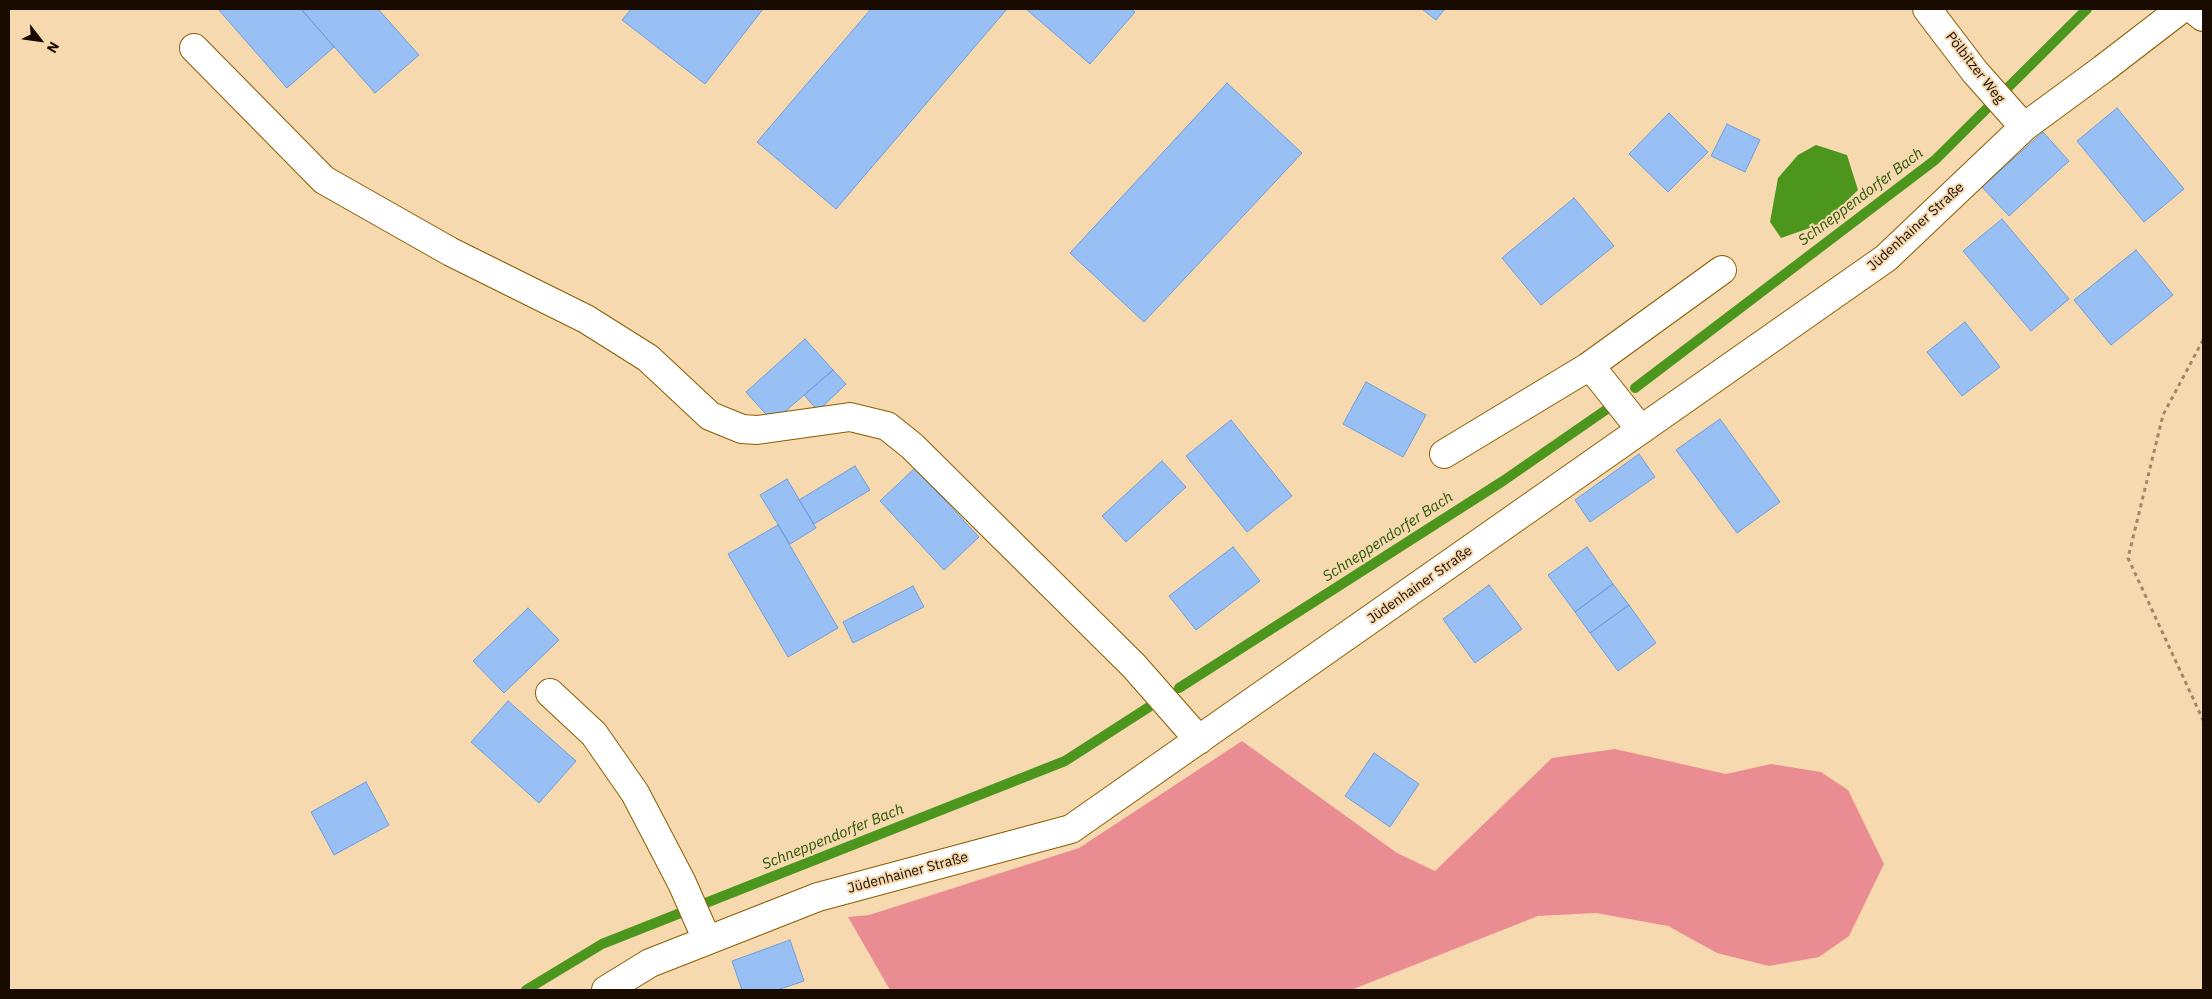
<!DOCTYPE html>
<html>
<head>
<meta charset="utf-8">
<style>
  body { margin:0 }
  #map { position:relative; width:2212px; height:999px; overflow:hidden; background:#f7d9af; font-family:"IBM Plex Sans",sans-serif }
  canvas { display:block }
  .frame { position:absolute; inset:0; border:10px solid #190b00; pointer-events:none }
  .north { position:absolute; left:15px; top:15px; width:50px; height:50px; -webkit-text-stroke:4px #f7d9af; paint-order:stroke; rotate:120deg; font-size:14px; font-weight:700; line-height:20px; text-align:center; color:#190b00 }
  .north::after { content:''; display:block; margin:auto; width:18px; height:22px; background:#190b00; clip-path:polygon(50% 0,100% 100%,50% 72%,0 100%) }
</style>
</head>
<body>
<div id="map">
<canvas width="2212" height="999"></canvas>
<div class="frame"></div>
<div class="north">N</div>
</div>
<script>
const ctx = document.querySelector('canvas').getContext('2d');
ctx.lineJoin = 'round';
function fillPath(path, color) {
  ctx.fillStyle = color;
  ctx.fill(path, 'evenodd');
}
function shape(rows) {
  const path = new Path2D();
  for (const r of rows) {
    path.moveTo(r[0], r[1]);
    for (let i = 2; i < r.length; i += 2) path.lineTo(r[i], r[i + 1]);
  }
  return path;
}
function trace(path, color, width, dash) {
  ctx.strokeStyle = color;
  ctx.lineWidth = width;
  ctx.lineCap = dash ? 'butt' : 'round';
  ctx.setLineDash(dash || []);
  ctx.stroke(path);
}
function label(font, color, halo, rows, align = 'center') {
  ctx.font = font + ' "IBM Plex Sans",sans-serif';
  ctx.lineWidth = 4;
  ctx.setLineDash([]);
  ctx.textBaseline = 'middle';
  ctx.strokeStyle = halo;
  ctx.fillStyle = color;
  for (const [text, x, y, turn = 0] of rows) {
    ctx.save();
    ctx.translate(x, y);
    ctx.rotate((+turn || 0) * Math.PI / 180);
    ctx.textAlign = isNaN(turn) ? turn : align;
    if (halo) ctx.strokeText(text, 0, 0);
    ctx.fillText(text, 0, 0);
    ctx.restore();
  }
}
fillPath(shape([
  [1242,741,1397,853,1435,871,1552,758,1615,749,1726,774,1771,764,1821,772,1848,790,1884,864,1849,936,1819,957,1769,966,1717,953,1668,926,1596,913,1538,916,1351,990,890,990,848,917,869,915,1079,848]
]), '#ea8d92');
fillPath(shape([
  [1816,145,1847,155,1858,190,1824,223,1781,238,1770,222,1778,178,1798,155]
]), '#4d961d');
trace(shape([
  [1635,388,1935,160,2087,9],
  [1179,688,1503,481,1610,407],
  [526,990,602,944,1065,761,1149,707]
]), '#4d961d', 10);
const building = shape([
  [218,9,301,9,334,47,287,88,218,9],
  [301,9,378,9,419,55,375,93,301,9],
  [631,9,763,9,705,84,622,20,631,9],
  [871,9,1007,9,836,209,757,142,871,9],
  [1026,9,1131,9,1135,12,1090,64,1026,9],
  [1422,9,1445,9,1436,20,1422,9],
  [1227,83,1302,153,1144,322,1070,253,1227,83],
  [2117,108,2184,189,2144,222,2077,141,2117,108],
  [1669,113,1708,152,1668,192,1629,154,1669,113],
  [1727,124,1760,140,1745,172,1711,156,1727,124],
  [2043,132,2069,161,2009,216,1982,187,2043,132],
  [1574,198,1614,246,1541,305,1502,258,1574,198],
  [2002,219,2069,299,2031,331,1963,251,2002,219],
  [2136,250,2173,295,2111,345,2074,300,2136,250],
  [1965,322,2000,367,1962,396,1927,352,1965,322],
  [805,339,833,370,773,422,746,392,805,339],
  [833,370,846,384,818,411,804,395,833,370],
  [1366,382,1426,415,1403,457,1343,424,1366,382],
  [1720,419,1780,502,1737,533,1676,450,1720,419],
  [1231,420,1292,496,1247,532,1186,456,1231,420],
  [1639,454,1655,477,1590,522,1575,500,1639,454],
  [1162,461,1186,487,1126,542,1102,516,1162,461],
  [855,466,870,490,814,524,799,500,855,466],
  [915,468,979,537,944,570,880,501,915,468],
  [787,479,816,528,790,544,760,495,787,479],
  [778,525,838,628,788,657,728,554,778,525],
  [1233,547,1260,581,1196,630,1169,596,1233,547],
  [1587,547,1613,584,1575,612,1548,575,1587,547],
  [1613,584,1629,605,1590,633,1575,612,1613,584],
  [1489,585,1522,629,1475,663,1443,619,1489,585],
  [913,586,924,607,853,643,843,622,913,586],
  [1629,605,1656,643,1618,671,1590,633,1629,605],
  [528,608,559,640,504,693,473,661,528,608],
  [508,701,576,761,539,803,471,742,508,701],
  [1374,753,1419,784,1390,827,1345,796,1374,753],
  [366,782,389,825,334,855,311,812,366,782],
  [790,940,804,981,777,990,742,990,732,961,790,940]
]);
fillPath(building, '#99c0f4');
trace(building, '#6d9cdc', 1);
const minor = shape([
  [1927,9,1975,72,2024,127],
  [2193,9,2203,17],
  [194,48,324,180,451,252,586,319,648,358,710,416,742,429,757,430,850,417,887,426,912,446,1134,666,1199,740],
  [1588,367,1599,377,1641,430],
  [1444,454,1588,367,1722,270],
  [550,693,594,734,635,793,682,883,707,940],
  [606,990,650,963,818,897,1071,829,1886,258,2024,127,2103,69,2181,9]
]);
trace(minor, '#895d00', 30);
trace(shape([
  [2203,340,2163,415,2128,558,2203,720]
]), '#a0886a', 3, [4, 4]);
trace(minor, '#fff', 28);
label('14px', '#190b00', '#f7d9af', [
  ["Pölbitzer Weg",1975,68,52],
  ["Jüdenhainer Straße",1916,227,-42],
  ["Jüdenhainer Straße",1420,585,-35],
  ["Jüdenhainer Straße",908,873,-15]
]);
label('italic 15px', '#275604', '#f7d9af', [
  ["Schneppendorfer Bach",1861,197,-37],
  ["Schneppendorfer Bach",1388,537,-33],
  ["Schneppendorfer Bach",833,837,-22]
]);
</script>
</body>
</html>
